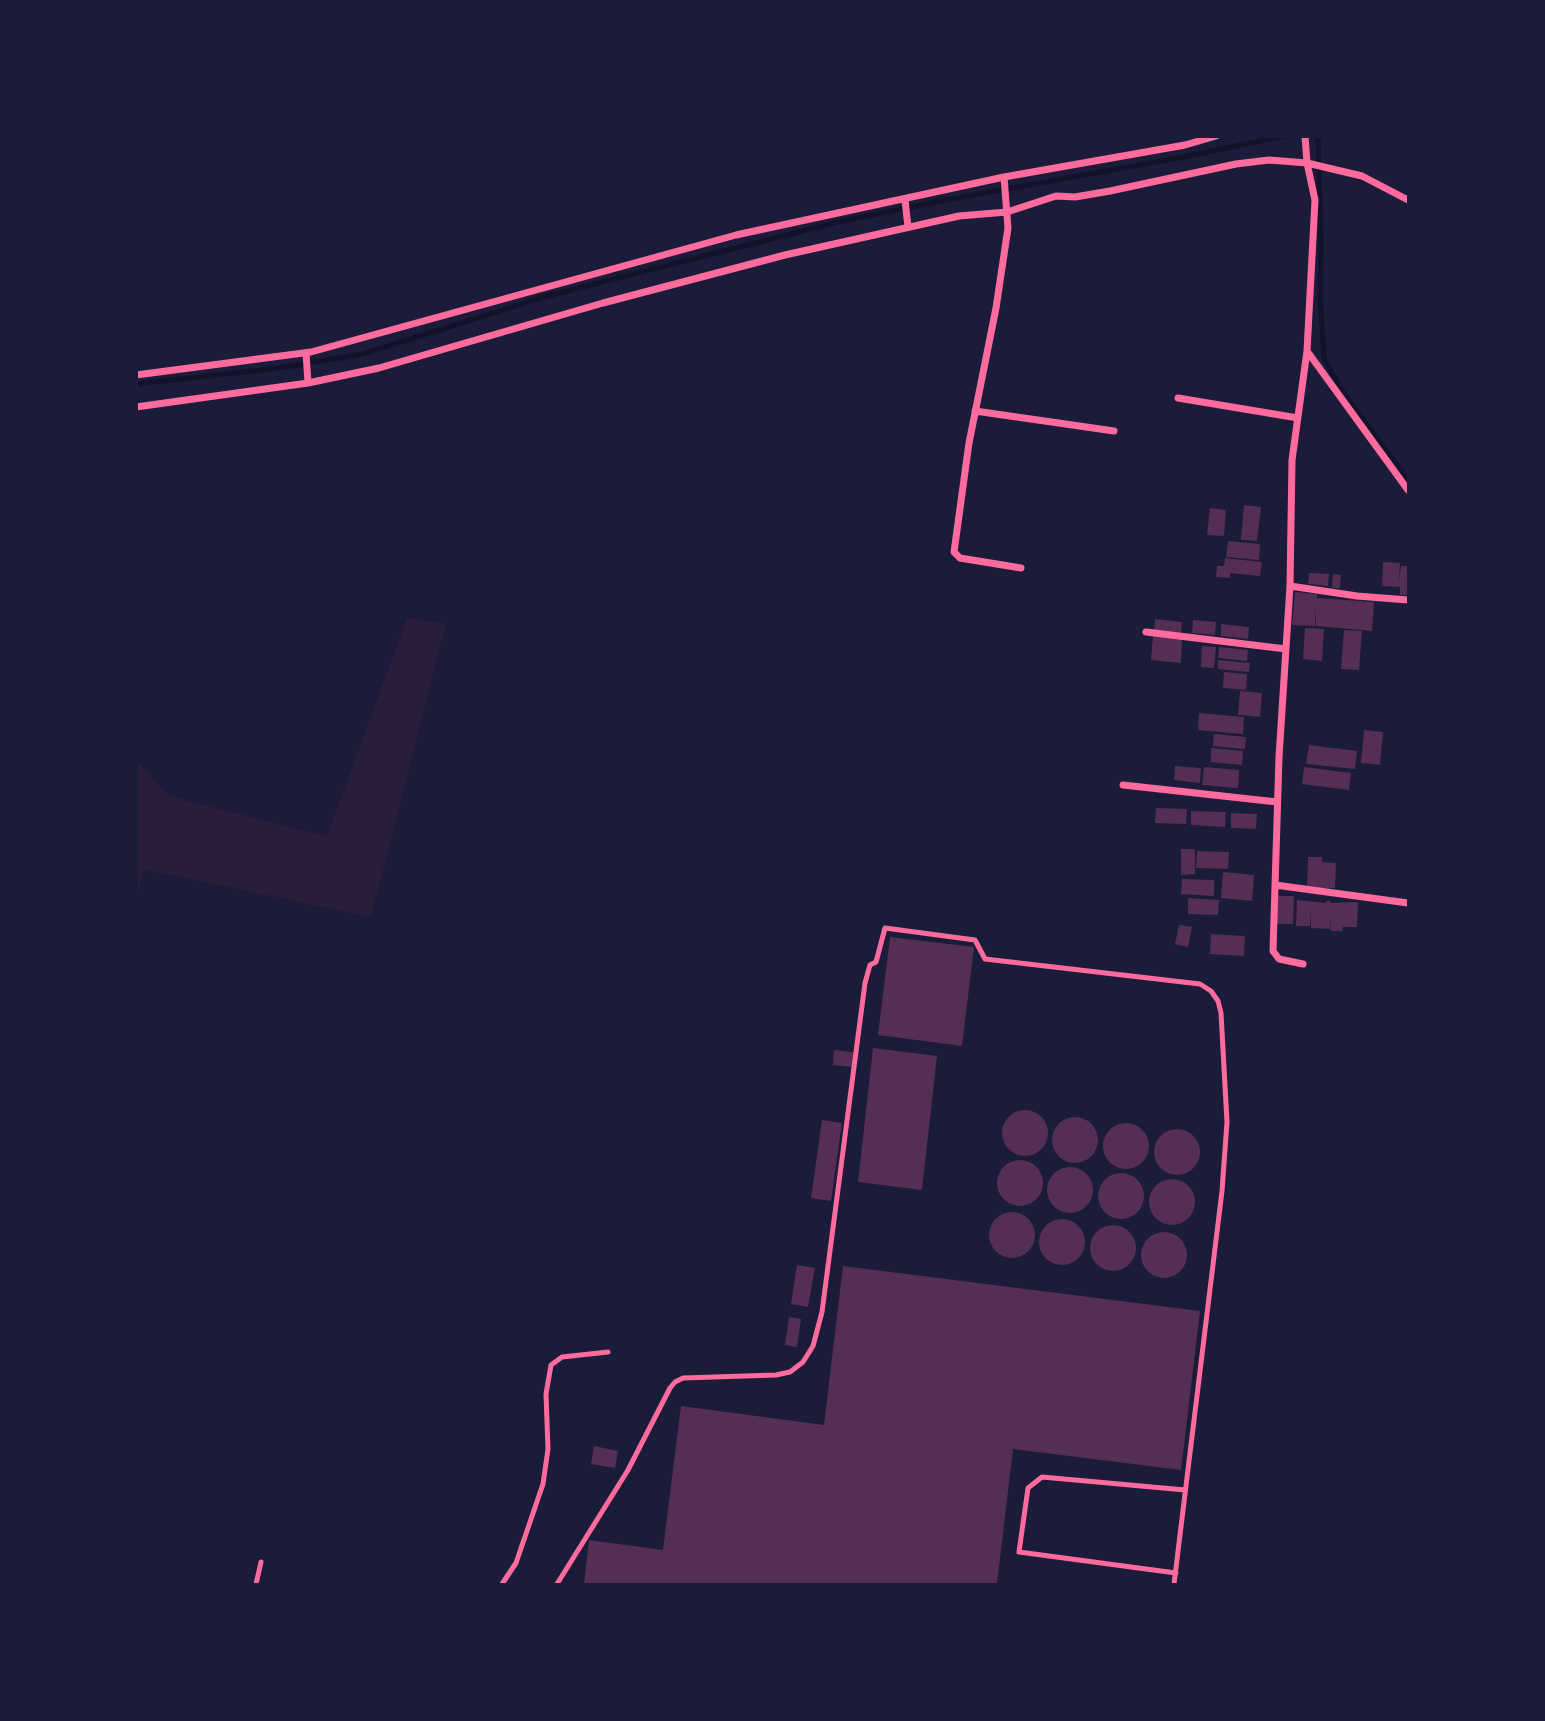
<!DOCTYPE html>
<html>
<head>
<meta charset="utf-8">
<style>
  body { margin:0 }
  #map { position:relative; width:1545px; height:1721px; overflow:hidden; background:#1b1b3a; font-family:Signika,sans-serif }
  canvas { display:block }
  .frame { position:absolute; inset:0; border:138px solid #1b1b3a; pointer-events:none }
</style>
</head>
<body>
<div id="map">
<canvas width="1545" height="1721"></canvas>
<div class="frame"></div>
</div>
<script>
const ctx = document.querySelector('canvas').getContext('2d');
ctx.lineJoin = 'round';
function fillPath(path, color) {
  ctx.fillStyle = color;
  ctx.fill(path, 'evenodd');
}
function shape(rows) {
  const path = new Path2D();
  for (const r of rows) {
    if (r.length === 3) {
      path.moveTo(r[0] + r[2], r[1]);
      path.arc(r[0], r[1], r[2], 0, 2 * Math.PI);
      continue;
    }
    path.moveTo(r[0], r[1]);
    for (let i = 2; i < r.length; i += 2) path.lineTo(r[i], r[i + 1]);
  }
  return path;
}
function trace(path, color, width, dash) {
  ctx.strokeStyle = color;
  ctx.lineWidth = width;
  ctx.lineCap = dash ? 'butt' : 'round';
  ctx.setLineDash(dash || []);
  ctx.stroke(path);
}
fillPath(shape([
  [407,618,446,624,371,917,143,869,137,897,137,760,169,796,327,836]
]), '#2a1e3b');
trace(shape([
  [1318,136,1321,242,1320,297,1324,358,1344,394,1408,479],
  [136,384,279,368,363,354,544,297,838,222,946,200,1184,157,1284,136]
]), '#12122b', 5);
fillPath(shape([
  [1244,505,1261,507,1257,541,1241,540],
  [1210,508,1226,510,1224,536,1207,535],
  [1228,541,1260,544,1259,560,1226,557],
  [1225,558,1262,562,1260,576,1230,573,1230,578,1216,577,1217,566,1224,566],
  [1383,562,1400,563,1399,581,1401,566,1408,566,1408,595,1400,595,1400,587,1382,586],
  [1309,573,1329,574,1328,586,1308,584],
  [1333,574,1341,575,1340,588,1332,588],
  [1295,592,1317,594,1317,598,1374,602,1372,631,1316,626,1316,605,1315,626,1292,625],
  [1155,619,1182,622,1181,634,1154,631],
  [1193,620,1216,622,1215,635,1192,633],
  [1221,624,1249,627,1248,639,1221,636],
  [1305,628,1324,629,1322,661,1303,659],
  [1344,630,1362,631,1359,670,1341,669],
  [1153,636,1182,639,1181,663,1151,660],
  [1202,646,1216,647,1214,668,1201,667],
  [1219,647,1248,650,1247,661,1218,658],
  [1218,660,1250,663,1249,672,1218,669],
  [1224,672,1247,674,1246,690,1223,688],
  [1240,691,1262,693,1260,717,1238,715],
  [1199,713,1244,717,1243,734,1198,730],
  [1364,730,1383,732,1380,765,1361,763],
  [1214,734,1246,737,1245,749,1213,746],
  [1309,745,1357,751,1355,769,1306,764],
  [1211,748,1243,751,1242,765,1211,762],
  [1175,766,1201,768,1200,783,1174,780],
  [1204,767,1239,770,1238,788,1202,785],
  [1304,767,1351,773,1349,790,1302,784],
  [1156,808,1187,809,1186,824,1155,823],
  [1191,811,1226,812,1225,827,1191,825],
  [1231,813,1257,814,1256,829,1231,828],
  [1181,849,1195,849,1195,874,1181,875],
  [1197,851,1229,852,1228,869,1196,868],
  [1308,857,1322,857,1322,862,1336,863,1335,888,1307,888],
  [1223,872,1254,875,1252,901,1221,898],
  [1182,879,1214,880,1214,896,1181,894],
  [1276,896,1294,896,1293,924,1275,924],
  [1188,898,1219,900,1218,915,1188,914],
  [1297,900,1326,903,1326,901,1330,901,1330,903,1358,902,1357,927,1343,927,1342,931,1331,931,1330,917,1330,929,1311,928,1310,909,1310,926,1296,926],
  [1179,925,1192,927,1188,947,1175,944],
  [1211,934,1245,936,1244,956,1210,954],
  [890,937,974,947,962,1046,878,1035],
  [873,1048,937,1056,922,1190,858,1182],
  [834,1050,853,1052,852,1067,833,1065],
  [1025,1133,23],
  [1075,1140,23],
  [822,1120,842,1123,831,1201,811,1198],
  [1126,1146,23],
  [1177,1152,23],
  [1020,1183,23],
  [1070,1190,23],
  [1121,1196,23],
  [1172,1202,23],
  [1012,1235,23],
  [1062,1242,23],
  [1113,1248,23],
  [1164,1255,23],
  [797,1265,815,1268,808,1307,791,1304],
  [843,1266,1200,1311,1181,1470,1013,1449,997,1584,584,1584,589,1540,663,1550,681,1406,824,1425],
  [789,1317,801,1319,797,1347,785,1345],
  [594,1446,618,1451,615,1468,591,1464]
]), '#542f53');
trace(shape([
  [1176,1573,1019,1552,1028,1488,1042,1477,1185,1490],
  [256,1584,261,1562],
  [502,1584,516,1563,543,1484,548,1449,546,1394,551,1365,562,1357,608,1352],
  [557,1584,628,1470,670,1388,675,1382,683,1378,776,1375,790,1372,803,1362,813,1346,822,1312,865,983,870,965,876,962,885,928,975,940,985,959,1200,984,1211,991,1218,1001,1221,1013,1227,1122,1222,1191,1174,1584]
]), '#ff6b9d', 5);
trace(shape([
  [1004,177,1008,228,996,308,969,443,954,552,960,558,1021,568],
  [905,200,908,227],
  [1307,351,1408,490],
  [306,353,308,383],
  [136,375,311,352,736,235,1004,177,1185,145,1216,136],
  [1178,398,1298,418],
  [136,407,308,383,379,368,603,303,785,255,959,216,1007,212,1056,196,1075,197,1110,191,1236,164,1269,160,1307,163,1362,176,1408,200],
  [975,411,1114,431],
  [1290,586,1357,596,1408,600],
  [1146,632,1286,649],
  [1123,785,1277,802],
  [1275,885,1408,903],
  [1303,964,1279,959,1273,951,1279,757,1290,586,1292,460,1307,351,1315,200,1307,163,1305,136]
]), '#ff6b9d', 7);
</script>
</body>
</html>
